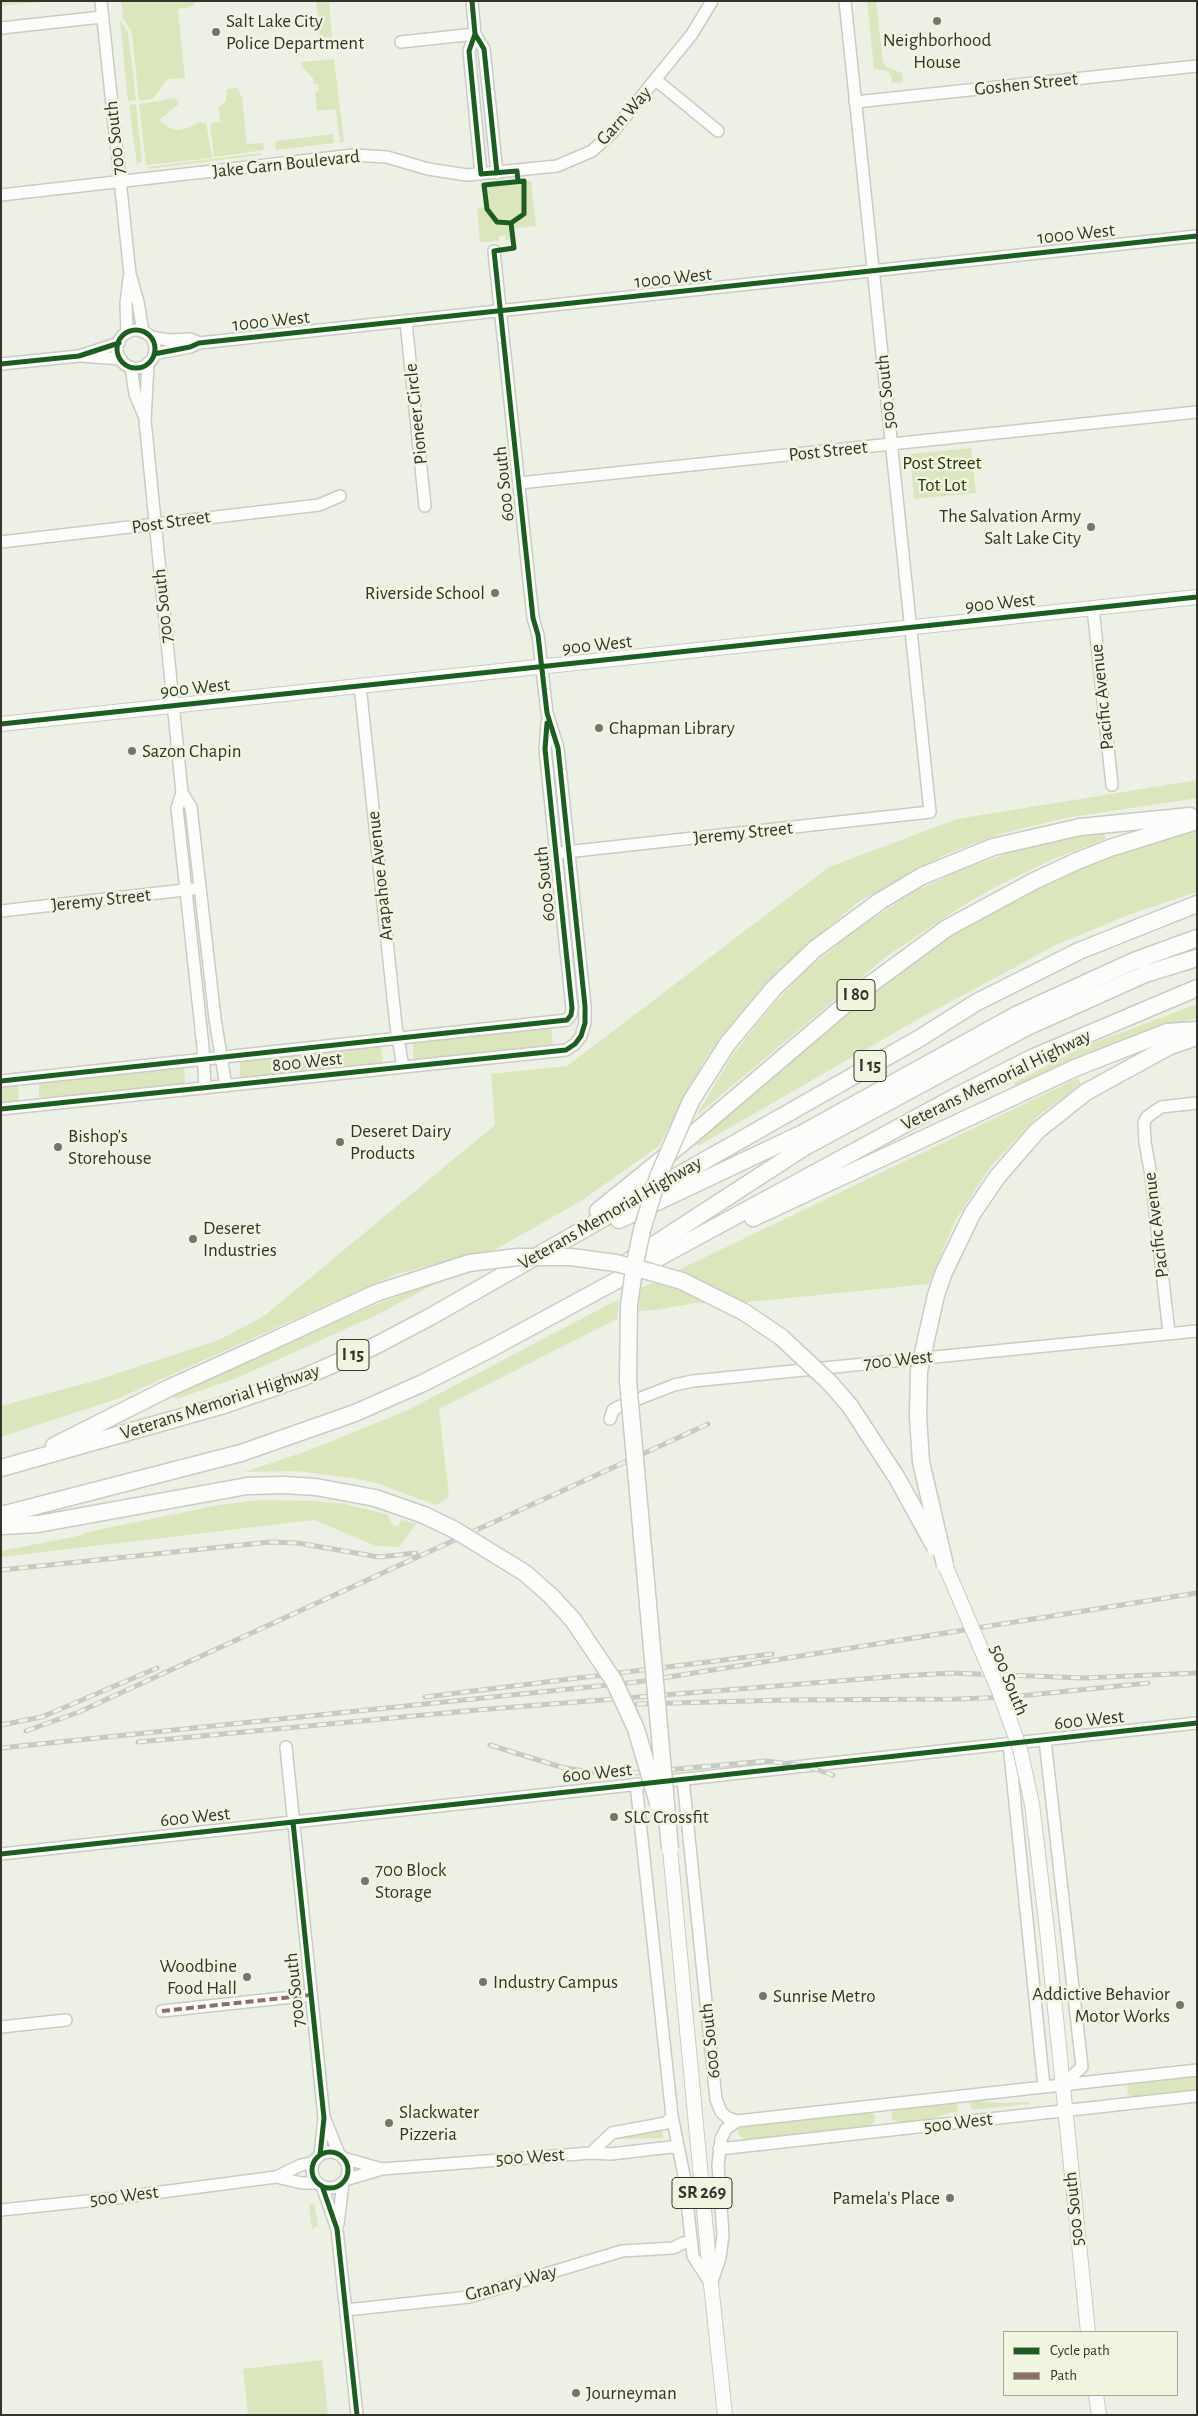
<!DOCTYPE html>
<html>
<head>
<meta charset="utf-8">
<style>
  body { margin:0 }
  #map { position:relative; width:1198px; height:2416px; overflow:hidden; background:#edf0e5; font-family:"Alegreya Sans",sans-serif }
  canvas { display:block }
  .frame { position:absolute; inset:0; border:2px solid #33352d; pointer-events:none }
  .legend { position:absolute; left:1003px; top:2331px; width:175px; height:65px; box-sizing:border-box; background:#f0f5e0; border:1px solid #a4a898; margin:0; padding:6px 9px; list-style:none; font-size:15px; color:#33352d }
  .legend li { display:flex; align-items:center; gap:10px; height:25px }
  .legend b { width:25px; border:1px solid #a4a898 }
</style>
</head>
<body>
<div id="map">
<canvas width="1198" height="2416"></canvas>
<div class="frame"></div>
<ul class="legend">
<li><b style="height:6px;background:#1b5e20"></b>Cycle path</li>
<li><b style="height:6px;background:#8d6e63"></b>Path</li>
</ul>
</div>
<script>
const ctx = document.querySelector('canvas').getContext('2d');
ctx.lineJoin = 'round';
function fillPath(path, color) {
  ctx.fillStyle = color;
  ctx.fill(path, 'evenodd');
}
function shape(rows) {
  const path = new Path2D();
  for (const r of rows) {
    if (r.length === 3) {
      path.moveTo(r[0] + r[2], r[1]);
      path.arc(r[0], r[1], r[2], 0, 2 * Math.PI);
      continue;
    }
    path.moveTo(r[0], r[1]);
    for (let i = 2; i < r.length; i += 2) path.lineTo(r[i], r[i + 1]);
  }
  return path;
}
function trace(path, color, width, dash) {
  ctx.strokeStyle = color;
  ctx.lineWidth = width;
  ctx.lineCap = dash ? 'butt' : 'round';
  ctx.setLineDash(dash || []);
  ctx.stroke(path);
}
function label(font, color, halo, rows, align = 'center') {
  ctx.font = font + ' "Alegreya Sans",sans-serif';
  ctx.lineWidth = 5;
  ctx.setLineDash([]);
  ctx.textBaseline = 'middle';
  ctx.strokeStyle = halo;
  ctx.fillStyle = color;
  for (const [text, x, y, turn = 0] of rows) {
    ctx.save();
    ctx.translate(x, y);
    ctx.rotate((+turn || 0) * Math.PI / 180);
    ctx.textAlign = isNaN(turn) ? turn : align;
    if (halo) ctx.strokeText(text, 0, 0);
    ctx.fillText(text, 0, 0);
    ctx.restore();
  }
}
fillPath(shape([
  [1,1,48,1,1,6],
  [121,1,197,1,191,7,178,9,185,78,170,79,165,82,154,98,139,101,132,32,123,18],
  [316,1,329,1,332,39,320,40],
  [867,1,876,1,883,62,887,67,902,73,903,82,891,83,892,78,888,71,874,69],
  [120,20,128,33,136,100,128,101],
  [334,59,344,142,340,143,336,109,317,111,315,92,319,91,318,84,314,84,313,78,302,67,301,62],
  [237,88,242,97,247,144,263,143,264,150,214,157,210,123,220,122,219,107,226,101,227,89],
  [176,98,179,104,159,120,170,128,178,130,191,127,199,122,206,123,212,158,146,165,139,104],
  [136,104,142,160,137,165,129,105],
  [333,134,334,143,276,150,275,141],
  [261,153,261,155,147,169,147,167],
  [525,181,531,181,536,226,513,229,513,224,526,212],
  [522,182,523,214,511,222,498,221,489,209,486,185],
  [485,207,493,221,500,225,510,226,512,239,506,240,505,235,499,236,499,241,480,242,477,208],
  [971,448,976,493,914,499,910,454],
  [1197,780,1197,798,1065,818,1000,834,947,854,858,902,779,969,729,1027,703,1063,659,1146,581,1201,489,1253,442,1262,394,1275,117,1399,1,1437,1,1406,94,1381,219,1340,264,1316,495,1125,491,1074,567,1066,829,867,957,819],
  [1104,831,1106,839,1053,859,995,887,956,910,887,956,696,1116,734,1053,769,1009,806,970,861,926,914,892,960,870,1017,850],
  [1197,831,1197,892,1128,915,1058,944,913,1022,698,1146,695,1140,885,983,932,947,976,919,1043,883,1121,852],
  [1197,1004,1197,1018,1143,1032,1077,1057,1015,1086,1014,1083,1083,1047],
  [551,1026,553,1047,417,1061,413,1057,413,1041],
  [381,1045,383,1064,240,1079,240,1059],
  [184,1065,185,1085,42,1099,39,1097,39,1082],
  [1078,1078,1081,1084,1038,1116,991,1166,955,1221,929,1284,739,1303,695,1303,656,1310,638,1311,641,1288],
  [1,1084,18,1084,19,1102,1,1105],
  [438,1282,381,1313,237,1378,176,1399,172,1394,379,1303],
  [619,1299,617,1319,439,1409,449,1497,436,1505,376,1483,352,1478,297,1471,244,1472,310,1450,410,1409],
  [261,1500,312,1501,344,1504,387,1514,394,1527,399,1525,401,1519,416,1524,399,1547,376,1546,314,1520,1,1557,1,1551,83,1535,83,1533,219,1505],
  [1197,2075,1197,2091,1132,2098,1128,2094,1127,2087,1130,2082],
  [969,2100,999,2103,1031,2102,1029,2104,972,2110],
  [957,2101,958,2111,925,2120,899,2123,891,2119,893,2109],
  [870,2111,875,2115,875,2121,869,2127,747,2140,741,2137,738,2133,740,2125],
  [662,2131,663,2138,617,2139,620,2135],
  [314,2203,318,2226,312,2229,309,2205],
  [322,2360,328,2415,248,2415,243,2369]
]), '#dce6bc');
const minor = shape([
  [101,1,130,274,138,302,143,332],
  [472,1,475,34,484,49,497,173],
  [1,28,102,17],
  [475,34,469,51,481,174],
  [401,42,475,34],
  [656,80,718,131],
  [855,102,1197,66],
  [1,195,354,155,387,157,428,169,467,175,557,166,592,151,612,133,692,34,712,1],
  [406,322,425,506],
  [136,349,19],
  [127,333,126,304,129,278],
  [151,337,168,340,190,339,199,343],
  [154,354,190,347,199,343,1197,236],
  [81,356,121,359],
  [148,363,145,420,182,793,177,808,203,1047,205,1088],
  [1,364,79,356,119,343],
  [131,367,135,394,145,418],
  [519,483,1197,412],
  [1,542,319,505,340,496],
  [1093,608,1112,785],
  [360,685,396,1026,403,1067],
  [182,793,191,807,215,1019,226,1086],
  [557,853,930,812,845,1],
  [1,911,193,889],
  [1,1081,567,1020,571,1015,572,1008,545,749,547,722],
  [1,1109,566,1050,575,1044,581,1036,585,1023,585,1006,558,748,547,713,538,635,533,618,494,251],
  [1169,1333,1151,1175,1145,1142,1144,1123,1147,1117,1161,1107,1197,1103],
  [610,1419,613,1410,618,1407,674,1385,693,1381,1197,1331],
  [1045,1740,1082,2067,1062,2085],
  [1009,1744,1044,2087],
  [286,1747,324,2118,320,2155],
  [683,1779,716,2099,721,2112,728,2118,737,2121,1197,2070],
  [636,1784,672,2116,684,2175,693,2256,711,2284,720,2258,723,2235,718,2165,721,2139,726,2129,737,2121],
  [1,1854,1197,1723],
  [162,2011,311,1995],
  [1,2027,66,2020],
  [325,2119,339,2154],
  [719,2149,1197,2096],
  [330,2170,18],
  [591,2153,612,2133,666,2123,672,2116],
  [343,2158,382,2169],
  [276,2177,302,2183,318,2183],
  [345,2180,382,2169,591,2153,611,2154,671,2147,677,2148],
  [322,2186,337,2229,357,2415],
  [1,2210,116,2198,276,2177,301,2165,314,2162],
  [338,2224,343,2183],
  [346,2310,469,2297,622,2251,673,2248,683,2243,691,2242]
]);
const major = shape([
  [1,724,1197,597],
  [670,1849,711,2284,725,2415],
  [1047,1930,1088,2332],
  [1096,2395,1099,2415]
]);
const highway = shape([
  [815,949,880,901,922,876,993,847,1080,827,1190,816],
  [598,1211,692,1135,860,992,947,928,1034,881,1077,861,1110,848,1197,821],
  [753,1218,1075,1068,1167,1032,1197,1030],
  [619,1220,803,1133,1016,1015,1134,961,1197,938],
  [629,1261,803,1148,1027,1027,1145,974,1197,958],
  [944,1272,972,1214,998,1176,1037,1131,1086,1092,1170,1046,1197,1037],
  [744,1312,781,1337],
  [54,1446,169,1388,253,1350],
  [1,1468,224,1405,304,1377,373,1347,428,1318,920,1038,977,1002,1079,951,1197,904],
  [1,1515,241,1453,355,1413,423,1383,492,1348,955,1097,1034,1057,1197,988],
  [1,1526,38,1524,247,1486,283,1485,316,1487,375,1498]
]);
trace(minor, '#c9ccc3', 14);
trace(major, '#c9ccc3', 16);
trace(highway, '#c9ccc3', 19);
trace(minor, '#fcfdfb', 11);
trace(major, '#fcfdfb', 14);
trace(highway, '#fcfdfb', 16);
const rail = shape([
  [1,1570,270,1542,298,1543,379,1557,416,1553],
  [425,1697,772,1654],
  [637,1704,785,1700,957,1699,1009,1697,1148,1683],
  [1,1725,42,1717,157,1668],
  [26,1731,79,1712,708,1424],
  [138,1742,477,1710,900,1676,952,1673,1084,1678,1197,1673],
  [490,1745,561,1767,589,1772,633,1773,766,1761,806,1766,833,1775],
  [1,1748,637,1682,1197,1593]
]);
trace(rail, '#c8c9c6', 5);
trace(rail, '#f0f5e0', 3, [9]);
const majorBridge = shape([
  [945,1565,999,1691,1020,1749,1032,1804,1047,1930]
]);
const highwayBridge = shape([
  [944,1272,936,1295,919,1371,918,1416,921,1462,945,1565],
  [781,1337,830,1383,850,1406,897,1478,935,1547],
  [253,1350,376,1293,469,1263,518,1257,571,1257,616,1263,651,1272,682,1281,744,1312],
  [375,1498,424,1515,455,1530,525,1573,551,1596,573,1620,614,1681,636,1729,658,1803],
  [670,1849,628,1381,629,1305,635,1263,642,1230,658,1177,691,1101,728,1043,774,988,815,949]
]);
trace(majorBridge, '#c9ccc3', 16, []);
trace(highwayBridge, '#c9ccc3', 19, []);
trace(majorBridge, '#fcfdfb', 14);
trace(highwayBridge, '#fcfdfb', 16);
trace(shape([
  [162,2011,311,1995]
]), '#8d6e63', 4, [8, 4]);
trace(shape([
  [472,1,475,34,484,49,497,173],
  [475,34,469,51,481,174,517,171,518,181],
  [524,181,524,214,511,223,497,222,487,209,484,185,524,181],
  [136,349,19],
  [154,354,190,347,199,343,1197,236],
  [1,364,79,356,119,343],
  [1,724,1197,597],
  [1,1081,567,1020,571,1015,572,1008,545,749,547,723],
  [1,1109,566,1050,575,1044,581,1036,585,1023,585,1006,558,748,547,713,538,635,533,618,494,251,514,248,511,223],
  [293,1822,324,2118,320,2155],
  [1,1854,1197,1723],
  [330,2170,18],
  [322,2186,337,2229,357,2415]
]), '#1b5e20', 5);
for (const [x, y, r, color] of [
  [937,21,5,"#74766d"],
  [216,32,5,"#74766d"],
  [1091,527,5,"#74766d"],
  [495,593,5,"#74766d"],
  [599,728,5,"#74766d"],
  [132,751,5,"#74766d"],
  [340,1142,5,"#74766d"],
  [58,1147,5,"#74766d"],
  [193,1239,5,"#74766d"],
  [614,1817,5,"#74766d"],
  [365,1881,5,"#74766d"],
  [247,1977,5,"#74766d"],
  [483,1982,5,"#74766d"],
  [763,1996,5,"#74766d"],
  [1180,2005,5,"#74766d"],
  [389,2123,5,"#74766d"],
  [950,2198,5,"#74766d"],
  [576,2393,5,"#74766d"]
]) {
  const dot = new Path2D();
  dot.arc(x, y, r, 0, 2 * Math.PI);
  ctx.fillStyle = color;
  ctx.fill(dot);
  trace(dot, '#f0f5e0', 2);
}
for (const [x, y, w] of [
  [856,995,38],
  [870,1066,32],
  [353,1355,32],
  [702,2193,60]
]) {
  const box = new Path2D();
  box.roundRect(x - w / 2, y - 15.5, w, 31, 4);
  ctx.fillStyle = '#f0f5e0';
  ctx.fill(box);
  trace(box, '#33352d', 1);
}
label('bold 18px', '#33352d', null, [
  ["I 80",856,995],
  ["I 15",870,1066],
  ["I 15",353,1355],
  ["SR 269",702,2193]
]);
label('19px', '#33352d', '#f0f5e0', [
  ["Salt Lake City",226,21],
  ["Police Department",226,43],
  ["Neighborhood",937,40,"center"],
  ["House",937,62,"center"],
  ["The Salvation Army",1081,516,"right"],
  ["Salt Lake City",1081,538,"right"],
  ["Riverside School",485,593,"right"],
  ["Chapman Library",609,728],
  ["Sazon Chapin",142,751],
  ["Deseret Dairy",350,1131],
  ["Products",350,1153],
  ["Bishop's",68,1136],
  ["Storehouse",68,1158],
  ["Deseret",203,1228],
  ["Industries",203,1250],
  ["SLC Crossfit",624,1817],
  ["700 Block",375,1870],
  ["Storage",375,1892],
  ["Woodbine",237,1966,"right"],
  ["Food Hall",237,1988,"right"],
  ["Industry Campus",493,1982],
  ["Addictive Behavior",1170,1994,"right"],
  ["Motor Works",1170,2016,"right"],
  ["Sunrise Metro",773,1996],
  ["Slackwater",399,2112],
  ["Pizzeria",399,2134],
  ["Pamela's Place",940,2198,"right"],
  ["Journeyman",586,2393]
], 'left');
label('19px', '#33352d', '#f0f5e0', [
  ["Goshen Street",1026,84,-6],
  ["Garn Way",624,116,-48],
  ["700 South",115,138,-96],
  ["Jake Garn Boulevard",286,164,-6],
  ["1000 West",1076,234,-6],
  ["1000 West",673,278,-6],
  ["1000 West",271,321,-6],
  ["500 South",886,392,-96],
  ["Pioneer Circle",416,414,-96],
  ["Post Street",828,451,-6],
  ["600 South",504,484,-96],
  ["Post Street",171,522,-8],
  ["900 West",1000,603,-6],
  ["700 South",163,606,-96],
  ["900 West",597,645,-6],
  ["900 West",195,688,-6],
  ["Pacific Avenue",1102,697,-96],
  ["Jeremy Street",743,833,-6],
  ["Arapahoe Avenue",380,876,-96],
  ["600 South",545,884,-96],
  ["Jeremy Street",101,900,-6],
  ["800 West",307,1062,-6],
  ["Veterans Memorial Highway",996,1080,-26],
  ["Veterans Memorial Highway",610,1213,-30],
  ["Pacific Avenue",1156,1225,-97],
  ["700 West",898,1360,-6],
  ["Veterans Memorial Highway",220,1402,-18],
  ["500 South",1009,1680,68],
  ["600 West",1089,1720,-6],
  ["600 West",597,1773,-6],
  ["600 West",195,1817,-6],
  ["700 South",295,1990,-96],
  ["600 South",710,2041,-96],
  ["500 West",958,2123,-7],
  ["500 West",530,2157,-4],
  ["500 West",124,2196,-7],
  ["500 South",1074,2209,-96],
  ["Granary Way",511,2283,-15]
]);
label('19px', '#2d340a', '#f0f5e0', [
  ["Post Street",942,463],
  ["Tot Lot",942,485]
]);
</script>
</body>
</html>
